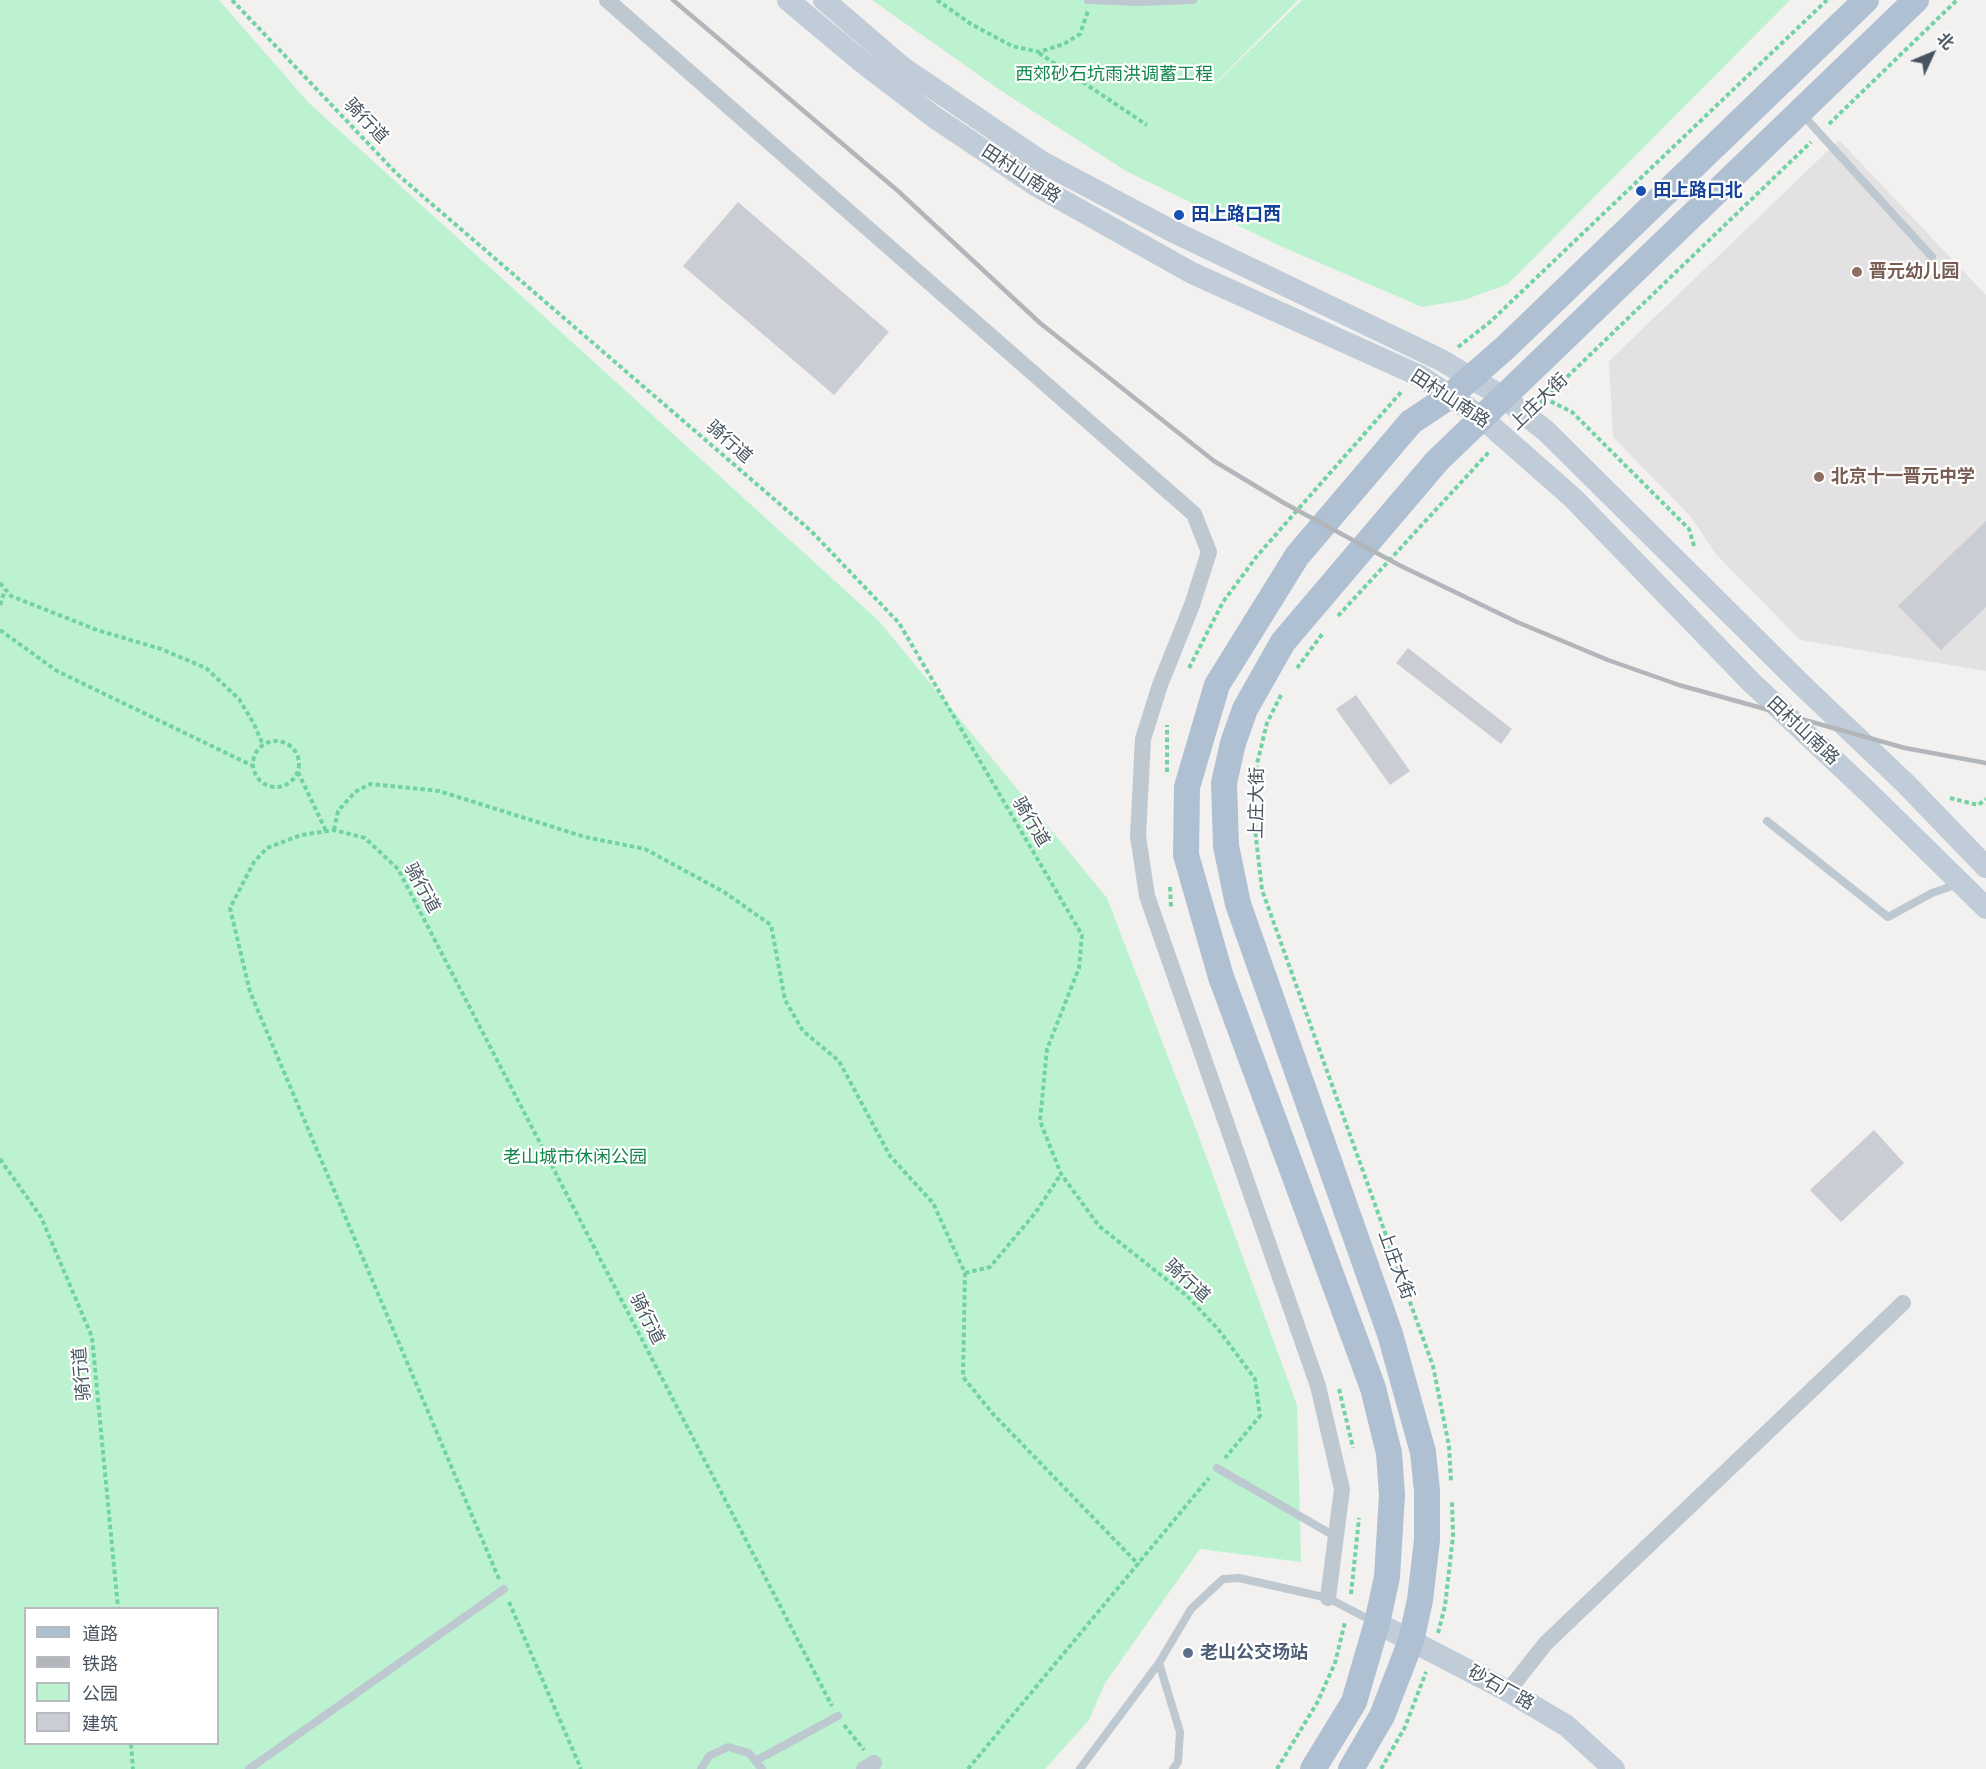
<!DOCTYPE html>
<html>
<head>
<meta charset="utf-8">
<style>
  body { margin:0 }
  #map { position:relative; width:1986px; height:1769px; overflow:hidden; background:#f3f0f0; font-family:Cabin,"Noto Sans SC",sans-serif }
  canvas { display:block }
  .legend { position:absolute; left:24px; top:1607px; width:195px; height:138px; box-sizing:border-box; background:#fff; border:2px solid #b5bbbf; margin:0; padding:8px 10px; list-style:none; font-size:18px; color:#47545f }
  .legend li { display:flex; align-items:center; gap:12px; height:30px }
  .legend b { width:30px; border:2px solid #b5bbbf }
  .north { position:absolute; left:1902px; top:24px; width:60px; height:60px; -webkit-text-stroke:4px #fff; paint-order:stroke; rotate:46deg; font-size:16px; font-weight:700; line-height:24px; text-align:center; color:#47545f }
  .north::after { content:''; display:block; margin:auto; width:21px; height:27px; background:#47545f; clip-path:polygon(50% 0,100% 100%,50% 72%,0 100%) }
</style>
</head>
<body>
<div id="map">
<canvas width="1986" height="1769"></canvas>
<ul class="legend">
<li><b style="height:8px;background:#aec0d1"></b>道路</li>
<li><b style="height:8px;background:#b2b6bb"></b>铁路</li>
<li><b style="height:16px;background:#bdf2d1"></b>公园</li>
<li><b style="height:16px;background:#cacdd3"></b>建筑</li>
</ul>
<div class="north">北</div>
</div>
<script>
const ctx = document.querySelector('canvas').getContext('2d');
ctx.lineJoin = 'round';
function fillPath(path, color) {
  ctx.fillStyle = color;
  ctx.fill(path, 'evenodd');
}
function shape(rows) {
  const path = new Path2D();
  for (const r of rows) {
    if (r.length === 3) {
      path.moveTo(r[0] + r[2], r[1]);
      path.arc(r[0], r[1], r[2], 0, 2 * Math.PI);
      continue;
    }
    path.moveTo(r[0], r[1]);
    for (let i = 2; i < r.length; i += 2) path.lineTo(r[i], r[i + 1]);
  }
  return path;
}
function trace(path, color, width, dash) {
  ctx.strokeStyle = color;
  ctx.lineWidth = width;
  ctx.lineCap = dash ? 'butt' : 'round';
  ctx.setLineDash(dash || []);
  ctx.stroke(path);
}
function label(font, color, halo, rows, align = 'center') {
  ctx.font = font + ' Cabin,"Noto Sans SC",sans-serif';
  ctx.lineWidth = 4.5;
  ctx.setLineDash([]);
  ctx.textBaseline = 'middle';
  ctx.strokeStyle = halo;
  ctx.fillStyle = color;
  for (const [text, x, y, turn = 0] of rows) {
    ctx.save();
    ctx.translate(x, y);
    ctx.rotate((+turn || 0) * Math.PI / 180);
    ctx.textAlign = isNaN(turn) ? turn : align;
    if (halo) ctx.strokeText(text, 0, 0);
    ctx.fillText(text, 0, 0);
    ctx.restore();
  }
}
fillPath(shape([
  [1839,140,1986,295,1986,671,1800,640,1715,553,1691,517,1613,437,1609,361]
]), '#e4e1e2');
fillPath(shape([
  [0,0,219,0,308,102,879,621,1107,898,1199,1137,1297,1405,1301,1562,1200,1549,1105,1683,1089,1720,1045,1769,0,1769],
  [26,1608,218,1608,218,1744,26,1744],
  [872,0,1298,0,1190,108,1302,0,1790,0,1508,284,1464,300,1422,307,1278,245,1126,171,1003,92]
]), '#bdf2d1');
fillPath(shape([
  [738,202,889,332,834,395,683,266],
  [1986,521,1986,607,1941,650,1898,606],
  [1408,648,1512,729,1501,744,1396,663],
  [1356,695,1410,771,1390,785,1336,709],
  [1874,1130,1904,1163,1841,1222,1810,1190]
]), '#cacdd3');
trace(shape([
  [232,0,397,174,811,531,899,623,1082,935,1079,968,1047,1049,1040,1121,1061,1174,1099,1226,1186,1295,1218,1329,1255,1379,1260,1416,1225,1458],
  [937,0,971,24,1012,46,1039,52,1064,44,1080,34,1088,11],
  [1039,53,1147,125],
  [1829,124,1957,0],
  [1458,347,1490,322,1827,0],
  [1544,398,1572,412,1689,529,1695,549],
  [1540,403,1811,142],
  [0,583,11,596,97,630,161,649,206,668,239,699,254,724,263,745],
  [0,605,5,590],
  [1338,616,1489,452],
  [0,630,57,671,253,766],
  [1189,668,1223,602,1257,556,1403,390],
  [1297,668,1323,633],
  [1281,695,1267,723,1255,772,1254,820,1262,890,1433,1366,1449,1446,1451,1482],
  [276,764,23],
  [298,772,326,831],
  [1167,772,1167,725],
  [1950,798,1978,805,1986,799],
  [334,830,338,811,355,792,370,784,439,791,585,837,645,849,724,892,771,925,785,1000,803,1031,839,1061,890,1156,933,1203,965,1273,963,1377,993,1414,1139,1565],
  [1170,887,1171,907],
  [0,1159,41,1217,92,1337,118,1608],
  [965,1273,990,1267,1036,1212,1061,1174],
  [1339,1389,1353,1448],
  [499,1579,250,992,230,908,254,862,267,848,301,835,334,830,365,838,398,869,832,1706],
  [1351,1594,1359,1518],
  [509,1602,581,1769],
  [1438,1633,1445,1606,1453,1536,1452,1501],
  [844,1725,864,1750],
  [131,1744,133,1769],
  [968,1769,1209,1478],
  [1277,1769,1317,1703,1335,1663,1345,1622],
  [1381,1769,1405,1727,1426,1672]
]), '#72d3a2', 4, [4.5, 3]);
trace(shape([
  [1088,0,1138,2,1193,0],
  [1802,114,1932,257],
  [1767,821,1888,917,1932,893,1958,884],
  [1217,1468,1336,1537],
  [1159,1663,1180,1732,1178,1762,1173,1769],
  [757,1760,838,1716],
  [249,1769,504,1589],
  [701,1769,709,1756,728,1747,749,1753,762,1769],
  [1080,1769,1159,1663,1191,1609,1223,1579,1239,1578,1328,1598,1374,1622]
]), '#bdc8d0', 8);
trace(shape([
  [607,0,1194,514,1209,552,1192,605,1160,685,1143,739,1138,836,1147,896,1318,1386,1342,1489,1328,1598],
  [1508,1691,1546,1643,1903,1303],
  [864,1769,874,1763]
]), '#bdc8d0', 16);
trace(shape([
  [788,0,862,62,934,117,1037,186,1192,273,1420,376,1481,417,1573,498,1751,682,1868,792,1986,908],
  [824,0,902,67,1042,162,1172,231,1441,360,1503,397,1546,431,1802,685,1906,784,1986,867],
  [1377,1623,1508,1691,1567,1726,1614,1769]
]), '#c0ccd8', 22);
trace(shape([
  [1313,1769,1354,1702,1377,1623,1387,1577,1392,1495,1389,1453,1373,1388,1221,977,1186,855,1187,787,1217,685,1297,556,1411,422,1450,396,1506,347,1866,0],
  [1351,1769,1382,1716,1411,1641,1420,1600,1427,1540,1427,1491,1423,1452,1390,1334,1238,904,1226,846,1224,783,1233,743,1245,709,1283,642,1437,461,1916,0]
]), '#aec0d1', 26);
trace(shape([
  [673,0,898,191,1040,323,1214,461,1284,503,1399,565,1517,622,1608,660,1679,685,1905,748,1986,763]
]), '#b2b6bb', 4.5);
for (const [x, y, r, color] of [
  [1641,191,6,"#1a4fb4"],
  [1179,215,6,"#1a4fb4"],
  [1857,272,6,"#8d6e63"],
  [1819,477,6,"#8d6e63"],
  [1188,1653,6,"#5c6f8a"]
]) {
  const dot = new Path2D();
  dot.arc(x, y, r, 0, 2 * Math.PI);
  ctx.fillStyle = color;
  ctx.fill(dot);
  trace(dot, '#fff', 2);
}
label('18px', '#11874b', '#fff', [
  ["西郊砂石坑雨洪调蓄工程",1114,75],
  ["老山城市休闲公园",575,1158]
]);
label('18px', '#47545f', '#fff', [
  ["骑行道",366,121,46],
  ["田村山南路",1021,174,33],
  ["田村山南路",1450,399,33],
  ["上庄大街",1539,402,-44],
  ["骑行道",729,442,41],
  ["田村山南路",1803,731,43],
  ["上庄大街",1257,803,-89],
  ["骑行道",1031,822,59],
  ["骑行道",422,888,61],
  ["上庄大街",1396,1265,70],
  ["骑行道",1187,1281,42],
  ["骑行道",647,1319,63],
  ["骑行道",82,1374,-95],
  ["砂石厂路",1501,1688,29]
]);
label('bold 18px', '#164399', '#fff', [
  ["田上路口北",1653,191],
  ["田上路口西",1191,215]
], 'left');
label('bold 18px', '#785e54', '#fff', [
  ["晋元幼儿园",1869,272],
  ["北京十一晋元中学",1831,477]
], 'left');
label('bold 18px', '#4e5e75', '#fff', [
  ["老山公交场站",1200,1653]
], 'left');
</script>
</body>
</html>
